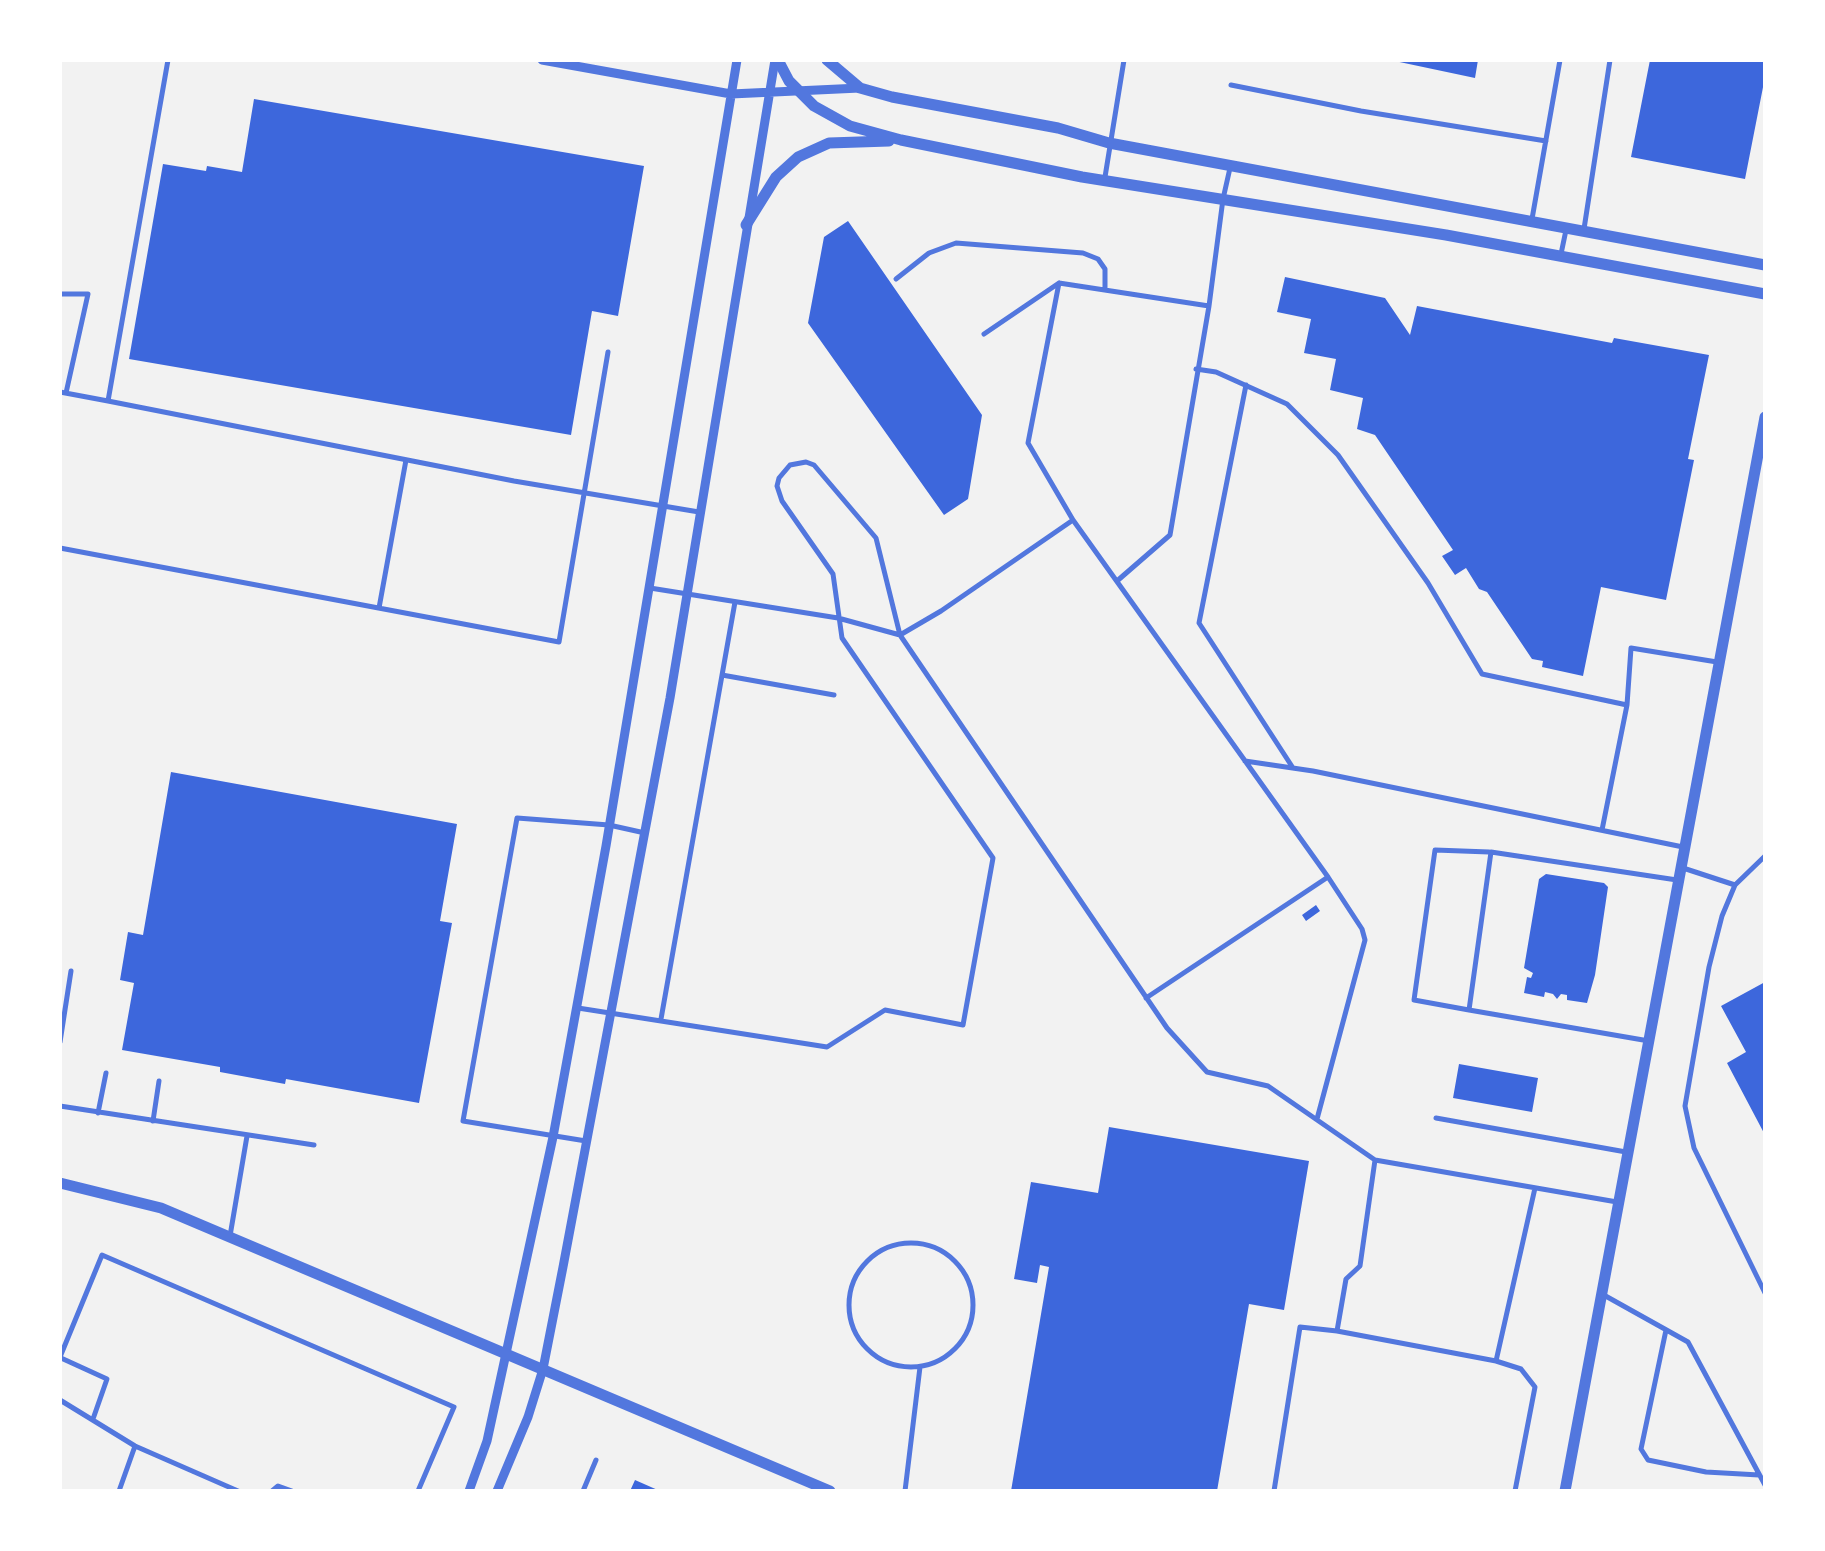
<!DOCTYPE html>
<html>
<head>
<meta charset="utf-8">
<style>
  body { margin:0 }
  #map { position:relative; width:1825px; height:1551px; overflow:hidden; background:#f2f2f2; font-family:"DM Sans",sans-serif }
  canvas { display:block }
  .frame { position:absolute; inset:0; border:62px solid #fff; pointer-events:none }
</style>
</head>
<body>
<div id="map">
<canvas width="1825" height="1551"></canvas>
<div class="frame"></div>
</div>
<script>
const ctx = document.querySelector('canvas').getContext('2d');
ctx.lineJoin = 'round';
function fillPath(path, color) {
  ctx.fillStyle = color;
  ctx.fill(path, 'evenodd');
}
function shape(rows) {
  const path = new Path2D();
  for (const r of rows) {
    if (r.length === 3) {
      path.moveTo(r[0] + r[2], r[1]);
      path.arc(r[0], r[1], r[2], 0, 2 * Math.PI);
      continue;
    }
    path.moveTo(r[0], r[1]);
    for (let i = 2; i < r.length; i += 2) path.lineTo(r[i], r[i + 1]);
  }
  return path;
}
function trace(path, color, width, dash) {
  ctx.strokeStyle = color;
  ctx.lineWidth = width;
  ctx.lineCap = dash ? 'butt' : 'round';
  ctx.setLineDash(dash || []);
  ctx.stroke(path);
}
fillPath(shape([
  [1390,60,1478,60,1475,78],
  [1650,60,1765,60,1765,77,1745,179,1631,157],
  [254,99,644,166,618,316,592,311,571,435,129,359,163,164,206,171,207,166,242,172],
  [848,221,982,415,968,499,944,515,808,323,824,237],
  [1285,277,1385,298,1410,335,1417,306,1612,343,1614,338,1709,355,1688,459,1694,460,1666,600,1601,587,1583,676,1542,667,1543,661,1532,659,1487,592,1479,589,1466,568,1455,575,1442,556,1453,550,1375,435,1357,429,1363,398,1330,390,1336,359,1304,353,1311,319,1277,312],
  [171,772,457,824,440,921,452,923,419,1103,286,1079,285,1084,220,1072,220,1067,122,1050,134,983,120,980,128,932,143,935],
  [1546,874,1604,883,1608,887,1595,975,1587,1003,1567,1000,1567,995,1561,994,1557,999,1553,994,1545,992,1544,997,1524,993,1527,977,1531,978,1533,973,1524,968,1539,879],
  [1316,905,1320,911,1306,921,1302,915],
  [1765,982,1765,1135,1727,1063,1746,1052,1721,1006],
  [1459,1064,1538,1078,1532,1112,1453,1098],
  [1109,1127,1309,1161,1284,1310,1249,1304,1217,1491,1011,1491,1049,1267,1040,1265,1037,1283,1014,1279,1031,1182,1098,1193],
  [635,1480,660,1491,630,1491]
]), '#3d67dc');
trace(shape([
  [168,60,108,401,514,481,699,512],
  [1231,85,1361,111,1546,141],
  [1105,177,1124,60],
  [1532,219,1560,60],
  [1584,229,1610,60],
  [1561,254,1566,230],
  [896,279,929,253,956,243,1083,253,1098,259,1105,269,1105,290],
  [60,294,88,294,66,393],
  [984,334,1059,283],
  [1196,369,1216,372,1287,404,1338,455,1428,583,1482,674,1627,705,1602,830],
  [1246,385,1199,623,1293,768],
  [60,392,108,401],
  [1073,520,1328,877,1146,998],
  [60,548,559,642,608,352],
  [1117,581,1170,535,1209,306],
  [650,588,838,618,900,635,1167,1028,1207,1072,1268,1086,1375,1160],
  [379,608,406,460],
  [722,675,834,695],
  [1627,705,1631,648,1717,662],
  [1245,761,1313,771,1683,847],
  [1683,868,1735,885,1765,856],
  [1735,885,1722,916,1709,967,1685,1106,1694,1148,1765,1293],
  [578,1008,827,1047,885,1010,963,1025,993,858,842,638,833,574,782,501,777,486,779,478,790,465,806,462,814,465,876,538,900,635,941,611,1073,520,1028,443,1059,283,1209,306,1223,199,1230,168],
  [1469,1010,1414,1000,1435,850,1489,852],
  [661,1019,735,602],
  [1649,1041,1469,1010,1491,852,1677,880],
  [60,1042,71,971],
  [60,1106,314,1145],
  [98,1113,106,1073],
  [1436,1118,1626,1152],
  [1317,1119,1365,940,1362,929,1328,877],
  [153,1121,159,1081],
  [586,1141,463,1121,517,818,609,825,645,833],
  [230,1236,247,1136],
  [911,1305,62],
  [1602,1294,1688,1342,1765,1485],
  [1666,1330,1641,1449,1648,1460,1706,1472,1759,1475],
  [1337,1331,1496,1361],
  [60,1357,102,1255,454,1407,418,1491],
  [61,1358,107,1379,93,1419],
  [60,1400,135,1446,238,1491],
  [119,1491,135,1446],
  [272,1491,278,1486,292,1491],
  [583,1491,596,1460],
  [905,1491,920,1367],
  [1274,1491,1300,1327,1337,1331,1346,1279,1360,1266,1375,1160,1617,1202],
  [1515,1491,1535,1387,1521,1369,1496,1361,1535,1188]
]), '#5277de', 5);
trace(shape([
  [542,60,731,94,860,88],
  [469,1491,487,1441,553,1137,606,846,737,60],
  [497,1491,528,1417,543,1369,563,1267,670,698,775,60]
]), '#5277de', 9);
trace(shape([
  [778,60,789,81,814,106,850,126,901,140,1082,177,1446,235,1765,294],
  [827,60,860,88,892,97,1058,128,1109,143,1765,265],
  [746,225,776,177,798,157,829,143,889,141],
  [60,1183,161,1208,830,1491],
  [1565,1491,1765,417]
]), '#5277de', 11);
</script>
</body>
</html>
